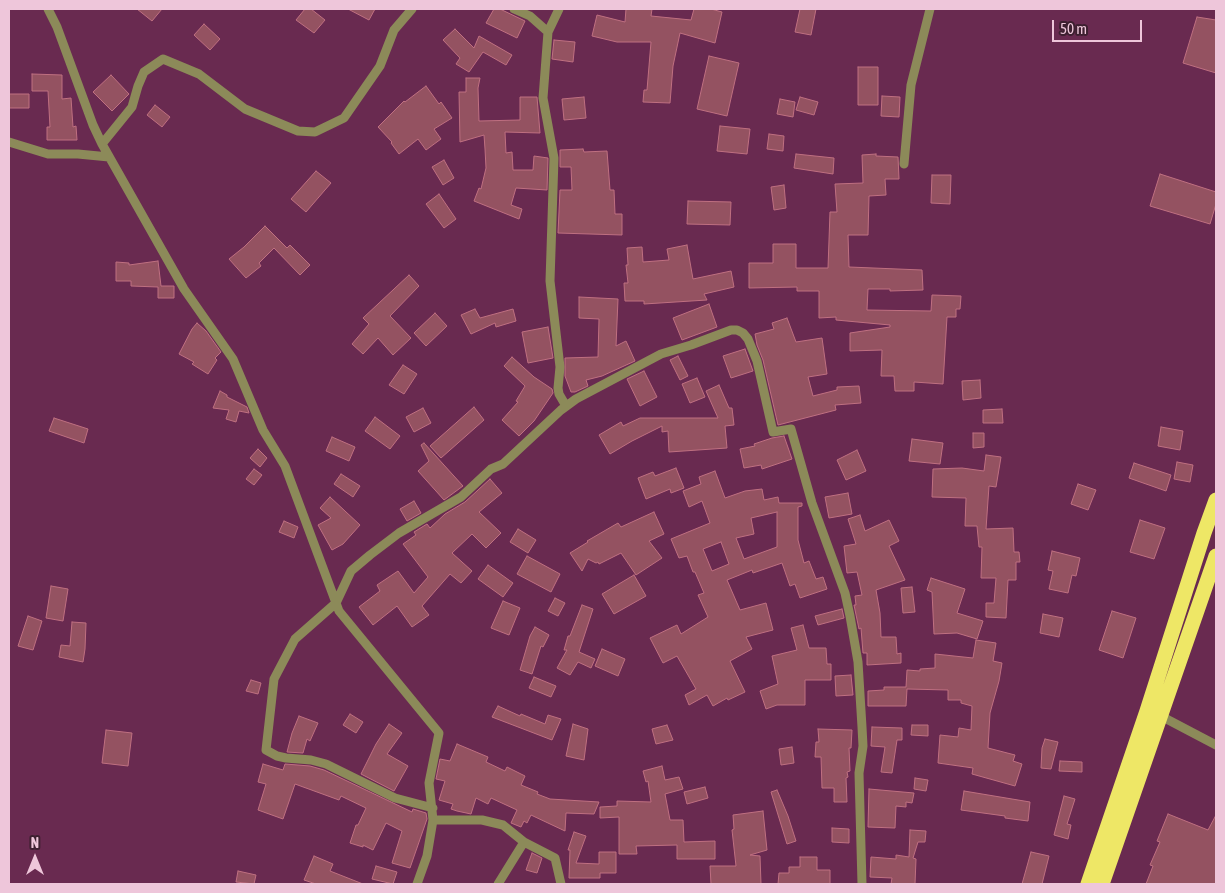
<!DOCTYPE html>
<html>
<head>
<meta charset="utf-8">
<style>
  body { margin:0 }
  #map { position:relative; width:1225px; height:893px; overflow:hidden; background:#692a50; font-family:"Asap Condensed",sans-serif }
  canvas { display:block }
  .frame { position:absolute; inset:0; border:10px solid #eec6da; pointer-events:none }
  .north { position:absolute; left:10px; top:833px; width:50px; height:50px; -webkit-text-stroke:4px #3d2030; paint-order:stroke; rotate:0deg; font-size:14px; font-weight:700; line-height:20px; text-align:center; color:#eec6da }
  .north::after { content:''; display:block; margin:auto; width:18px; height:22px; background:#eec6da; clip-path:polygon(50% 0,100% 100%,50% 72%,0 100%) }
  .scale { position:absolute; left:1052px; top:20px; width:90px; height:22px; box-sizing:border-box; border:2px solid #eec6da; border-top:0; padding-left:6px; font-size:15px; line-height:18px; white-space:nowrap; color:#eec6da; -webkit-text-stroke:4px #3d2030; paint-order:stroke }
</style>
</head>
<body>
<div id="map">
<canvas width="1225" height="893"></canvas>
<div class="frame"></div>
<div class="north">N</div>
<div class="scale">50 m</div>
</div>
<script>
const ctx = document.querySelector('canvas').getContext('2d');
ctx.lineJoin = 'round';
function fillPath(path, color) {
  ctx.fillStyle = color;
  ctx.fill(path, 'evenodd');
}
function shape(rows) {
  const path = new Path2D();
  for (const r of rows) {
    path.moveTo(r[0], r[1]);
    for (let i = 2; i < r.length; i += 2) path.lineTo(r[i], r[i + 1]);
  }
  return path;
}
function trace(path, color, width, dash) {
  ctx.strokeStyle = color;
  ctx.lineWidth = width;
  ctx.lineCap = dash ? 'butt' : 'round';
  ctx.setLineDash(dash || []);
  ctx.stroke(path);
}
const building = shape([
  [137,9,162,9,152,21,137,9],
  [305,9,311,9,325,20,314,33,296,20,305,9],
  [348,9,375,9,369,20,348,9],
  [494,9,500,9,525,21,517,38,486,23,494,9],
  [626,9,652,9,651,16,691,20,694,9,711,9,722,12,715,43,680,33,673,66,670,103,643,102,644,90,647,90,651,42,617,42,592,36,597,15,625,22,626,9],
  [800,9,816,9,811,35,795,32,800,9],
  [1197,17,1216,20,1216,73,1183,63,1197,17],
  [204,24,220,39,210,50,194,35,204,24],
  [455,29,474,48,479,36,512,55,506,65,483,52,469,72,456,64,460,58,443,40,455,29],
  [554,40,575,42,573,62,552,59,554,40],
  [709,56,739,63,727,116,697,109,709,56],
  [858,67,878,67,878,105,858,105,858,67],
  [32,74,62,75,62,99,71,98,73,127,76,126,77,140,47,140,47,127,50,127,48,91,32,91,32,74],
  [111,75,129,94,112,111,93,92,111,75],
  [466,78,480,78,478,88,479,121,520,120,520,97,537,97,540,133,505,132,506,153,512,152,513,170,533,170,534,156,548,158,547,190,516,188,511,205,522,209,519,219,474,201,479,188,481,189,486,168,485,149,484,135,460,142,459,92,466,92,466,78],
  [426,86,439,104,441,102,452,118,434,129,441,139,426,150,418,139,399,154,391,143,392,142,378,127,404,101,405,102,426,86],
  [9,94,29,94,29,108,9,108,9,94],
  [882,96,900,97,899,117,881,116,882,96],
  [584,97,586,118,564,120,562,99,584,97],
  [800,97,818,102,814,115,796,110,800,97],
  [780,99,795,102,793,117,777,114,780,99],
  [155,105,170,117,162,127,147,115,155,105],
  [720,126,750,129,747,154,717,151,720,126],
  [769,134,784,136,783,151,767,149,769,134],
  [583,149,584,152,607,151,610,190,614,190,615,214,622,214,622,235,558,233,560,190,572,190,571,167,560,167,560,150,583,149],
  [796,154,834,158,833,174,794,168,796,154],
  [876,154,876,156,898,157,899,179,885,179,886,195,869,196,868,235,848,235,849,267,922,270,923,290,890,291,890,289,868,289,867,310,931,311,932,295,961,296,960,309,956,309,956,317,947,317,943,384,914,382,914,391,895,391,894,376,881,376,882,350,850,351,850,333,890,327,890,325,836,320,836,317,819,318,819,291,797,291,797,287,749,288,749,263,773,263,773,244,796,244,796,268,828,268,830,212,837,212,835,184,863,183,862,155,876,154],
  [444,160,454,178,443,185,432,167,444,160],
  [316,171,331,183,306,212,291,199,316,171],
  [1160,174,1216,192,1216,204,1210,224,1150,206,1160,174],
  [932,175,951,175,950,204,931,203,932,175],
  [784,185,786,208,774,210,771,187,784,185],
  [439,194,456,219,444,228,426,204,439,194],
  [688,201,731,202,730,225,687,224,688,201],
  [265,226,287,248,290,245,310,265,300,275,274,248,259,263,261,266,246,278,229,259,244,247,265,226],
  [687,245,693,279,731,271,734,287,704,294,707,300,644,304,644,301,625,301,624,283,628,283,626,265,628,265,627,248,642,247,643,262,669,260,667,249,687,245],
  [158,261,161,286,174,286,174,298,158,298,158,287,131,286,131,281,116,281,116,262,129,263,129,265,158,261],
  [409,275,419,286,390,316,411,338,393,355,378,338,363,354,352,344,369,324,363,318,409,275],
  [579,297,618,299,616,346,626,341,635,361,602,376,586,380,588,386,575,392,571,392,565,376,565,358,598,357,599,319,579,318,579,297],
  [709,304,717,327,682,340,673,318,709,304],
  [475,309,480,318,513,309,516,321,496,327,495,323,471,334,461,315,475,309],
  [435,313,447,326,426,346,414,333,435,313],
  [787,318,796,342,822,338,827,374,808,377,813,396,837,390,837,387,859,386,861,403,835,405,836,410,778,425,763,360,757,345,755,334,774,329,772,323,787,318],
  [197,323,206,331,221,352,215,358,217,360,208,374,192,364,194,362,179,354,192,329,197,323],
  [548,327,553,358,528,363,522,332,548,327],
  [745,349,753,371,731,378,723,356,745,349],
  [678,356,688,376,680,380,670,360,678,356],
  [512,357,534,377,552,389,553,393,534,421,519,436,502,420,518,402,516,401,525,386,504,366,512,357],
  [403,365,417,374,404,394,389,385,403,365],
  [644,371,657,397,640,406,627,379,644,371],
  [697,378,705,397,690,403,682,384,697,378],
  [980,380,981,398,963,400,962,381,980,380],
  [719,385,729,408,732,408,734,425,725,426,727,448,669,452,668,431,662,432,662,426,632,441,610,454,599,435,621,422,623,426,640,418,718,418,706,391,719,385],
  [220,391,227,395,227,397,247,407,249,413,239,411,236,422,226,419,229,410,213,408,220,391],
  [474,407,484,420,441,458,430,446,474,407],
  [423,408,431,423,414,432,406,417,423,408],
  [1002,409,1003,423,983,423,983,410,1002,409],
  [375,417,400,436,390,449,365,431,375,417],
  [54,418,88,429,84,443,49,431,54,418],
  [1161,427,1183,431,1180,450,1158,446,1161,427],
  [973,433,984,433,984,447,973,448,973,433],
  [784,436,792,459,762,469,761,465,744,468,740,449,755,446,754,444,772,438,784,436],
  [332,437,355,447,349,461,326,451,332,437],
  [912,439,943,443,940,464,909,461,912,439],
  [424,443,463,486,444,500,418,471,429,461,421,445,424,443],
  [258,449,267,458,260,467,250,458,258,449],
  [857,450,866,471,846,480,837,460,857,450],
  [986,455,1001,457,996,487,989,486,986,529,1013,528,1014,552,1019,552,1020,562,1016,562,1016,580,1008,580,1006,618,986,617,986,603,994,603,996,578,981,578,982,547,979,547,977,526,965,526,966,498,932,497,933,469,962,468,984,471,986,455],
  [1177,462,1193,465,1190,482,1174,479,1177,462],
  [1134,463,1171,475,1166,491,1129,478,1134,463],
  [676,468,684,488,671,493,670,489,646,499,638,478,653,472,655,476,676,468],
  [254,469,262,475,254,485,246,479,254,469],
  [715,471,725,498,745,491,762,489,764,500,778,497,779,503,802,503,802,506,798,507,798,540,804,563,809,561,816,579,823,577,827,589,800,598,795,584,790,586,782,563,753,573,752,570,727,580,740,610,766,603,773,630,746,637,752,649,730,661,745,692,728,700,727,698,713,706,707,695,689,705,685,695,696,689,677,656,663,663,650,638,677,625,681,634,708,617,698,595,704,593,695,572,693,572,687,556,679,558,671,539,710,523,702,501,689,507,683,491,701,484,699,477,715,471],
  [777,512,777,547,744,559,736,538,754,534,751,518,777,512],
  [721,542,729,564,712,571,703,549,721,542],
  [341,474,360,486,353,497,334,484,341,474],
  [490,479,502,493,479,512,501,533,486,548,472,534,452,553,472,571,461,583,450,574,422,606,429,615,412,627,397,606,373,625,359,607,380,591,377,585,398,571,414,593,428,577,403,544,416,535,414,532,427,524,430,528,445,514,465,502,490,479],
  [1078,484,1096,490,1088,510,1071,504,1078,484],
  [848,493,852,514,829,518,825,497,848,493],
  [330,497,360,525,343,544,332,550,318,525,331,518,320,508,330,497],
  [414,501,421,513,407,521,400,509,414,501],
  [654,512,664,534,649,541,662,558,636,575,621,553,599,564,598,562,596,563,588,559,582,571,570,553,588,542,587,541,618,523,621,527,654,512],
  [860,515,865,531,889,520,899,541,889,546,905,580,876,590,880,613,881,637,896,637,897,654,901,653,901,663,867,665,867,653,863,653,861,628,859,629,854,605,856,605,855,596,862,595,857,572,847,573,844,546,856,544,848,519,860,515],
  [1140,520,1165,528,1154,559,1130,552,1140,520],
  [284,521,298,527,294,538,279,532,284,521],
  [518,529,536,540,528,553,510,542,518,529],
  [1052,551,1080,558,1076,576,1072,575,1068,593,1049,589,1053,571,1048,570,1052,551],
  [527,556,560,574,551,592,517,574,527,556],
  [488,565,513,583,503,597,478,579,488,565],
  [634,575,646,596,614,614,602,594,634,575],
  [931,578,965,589,957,613,983,621,977,639,957,633,934,634,932,592,927,590,931,578],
  [51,586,68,589,63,621,46,618,51,586],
  [912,587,915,612,903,613,901,588,912,587],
  [555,598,565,603,558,616,548,611,555,598],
  [503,601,520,608,509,635,491,628,503,601],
  [582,605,593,609,579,652,595,659,591,668,578,662,570,675,557,668,567,650,564,650,568,636,570,636,582,605],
  [842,609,844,618,818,625,815,616,842,609],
  [1112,611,1136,618,1123,658,1099,650,1112,611],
  [1043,614,1063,618,1059,637,1040,633,1043,614],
  [28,616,42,621,33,650,18,646,28,616],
  [72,622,86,623,85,649,83,662,59,657,61,645,70,646,72,622],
  [803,625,809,648,826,648,827,664,831,664,831,680,805,680,805,705,777,705,766,709,760,691,778,684,772,656,797,650,791,628,803,625],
  [535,627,549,635,543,647,541,646,532,674,520,670,530,636,535,627],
  [976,640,996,643,993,661,1002,663,999,681,990,713,988,748,1015,755,1013,761,1022,764,1015,786,972,774,973,768,938,763,940,735,958,737,959,728,971,730,972,706,961,703,961,700,948,700,948,690,907,689,906,706,868,706,868,691,884,690,884,687,906,687,907,670,920,671,920,669,935,668,935,654,973,658,976,640],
  [602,649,625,659,618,676,595,666,602,649],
  [851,675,853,695,836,696,835,676,851,675],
  [534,677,556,686,551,697,529,688,534,677],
  [251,680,261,683,258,694,246,691,251,680],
  [498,706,520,716,521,714,545,724,548,715,561,719,552,740,492,717,498,706],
  [350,714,363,722,356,733,343,725,350,714],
  [299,716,318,723,310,741,307,739,303,753,287,752,292,733,299,716],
  [389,724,402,733,387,754,408,766,394,791,361,774,376,744,389,724],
  [573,724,588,729,584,760,566,756,573,724],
  [667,725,673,740,656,744,652,729,667,725],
  [912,725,928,725,928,736,911,735,912,725],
  [872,727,902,728,902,740,897,740,892,773,881,772,885,747,871,746,872,727],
  [818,729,852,730,851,748,849,748,850,771,847,772,848,777,846,778,847,802,834,802,834,788,822,788,821,757,815,757,816,742,819,742,818,729],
  [106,730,132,733,128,766,102,763,106,730],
  [1045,739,1058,742,1051,769,1041,768,1042,748,1045,739],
  [457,744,488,757,486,762,505,771,507,767,525,776,521,785,538,792,537,794,550,799,599,802,594,814,566,813,565,831,531,815,527,823,524,821,521,827,511,823,517,810,491,798,488,804,476,798,471,814,457,811,451,809,453,804,439,800,445,781,436,779,440,759,450,761,457,744],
  [792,747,794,763,781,765,779,749,792,747],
  [1060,761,1082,762,1082,772,1059,771,1060,761],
  [263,764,283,770,285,764,310,766,324,770,412,812,413,809,426,813,427,819,410,868,392,863,402,831,386,823,373,850,363,845,363,847,350,843,356,825,358,825,366,808,341,796,339,800,295,784,283,819,258,810,266,784,258,782,263,764],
  [662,766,665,780,679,777,683,789,665,794,670,820,683,820,684,842,715,841,715,859,677,859,677,845,636,846,637,854,619,854,619,817,600,818,600,807,617,806,617,801,651,802,648,781,646,782,643,771,662,766],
  [915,778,928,780,926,791,914,789,915,778],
  [705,787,708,798,687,804,684,792,705,787],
  [869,789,914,793,912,803,906,802,906,807,896,806,895,828,868,827,869,789],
  [777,790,788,816,796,841,787,844,771,792,777,790],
  [964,791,1030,802,1028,821,1005,818,1005,816,961,810,964,791],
  [1064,796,1075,799,1067,824,1071,825,1068,839,1054,835,1064,796],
  [763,811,767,850,750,855,760,856,761,884,711,884,710,866,736,866,732,830,734,829,733,815,763,811],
  [1168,814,1208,830,1216,815,1216,884,1146,884,1153,866,1150,865,1160,842,1157,841,1168,814],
  [832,828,849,829,849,843,832,842,832,828],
  [910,830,926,831,925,842,918,842,913,858,916,859,915,884,891,884,892,878,870,877,871,857,896,859,896,855,909,857,910,830],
  [574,832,586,836,576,863,599,864,599,852,616,852,616,873,600,873,600,878,569,878,570,850,568,850,574,832],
  [1031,852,1049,856,1042,884,1022,884,1031,852],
  [532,853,542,858,537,873,526,870,532,853],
  [314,856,333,864,330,871,363,884,316,884,304,880,314,856],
  [800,857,817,857,817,870,830,870,830,884,778,884,779,873,789,873,789,867,800,867,800,857],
  [376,866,397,872,393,884,372,879,376,866],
  [238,871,256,875,254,884,236,882,238,871]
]);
fillPath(building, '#945261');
trace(building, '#bf7081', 1);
trace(shape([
  [48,9,57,27,93,125,102,144,184,289,233,359,263,430,285,466,339,611,439,733,429,783,433,820,427,856,417,884],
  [514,9,530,16,548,32],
  [559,9,548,32,543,98,554,158,550,281,560,367,558,388,559,394,566,406],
  [9,142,48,154,78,154,109,157],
  [102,144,132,107,138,86,144,72,163,59,199,74,245,109,298,131,315,132,344,118,380,66,394,30,412,9],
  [904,164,911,85,930,9],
  [1157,714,1216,745],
  [433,808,395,798,326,764,311,760,286,758,277,756,266,750,274,679,295,639,336,603,351,571,370,555,399,533,461,497,491,469,503,464,561,410,576,399,661,354,691,345,731,330,737,330,743,333,748,339,757,361,773,432,791,429,812,503,845,593,850,616,858,662,862,727,863,746,859,773,862,884],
  [433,820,482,820,503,825,524,842,555,858,561,884],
  [498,884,524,842]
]), '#8c8a59', 9);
trace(shape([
  [1088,884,1147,711,1204,533,1216,500],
  [1102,884,1216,556]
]), '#eee766', 15);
</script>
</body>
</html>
